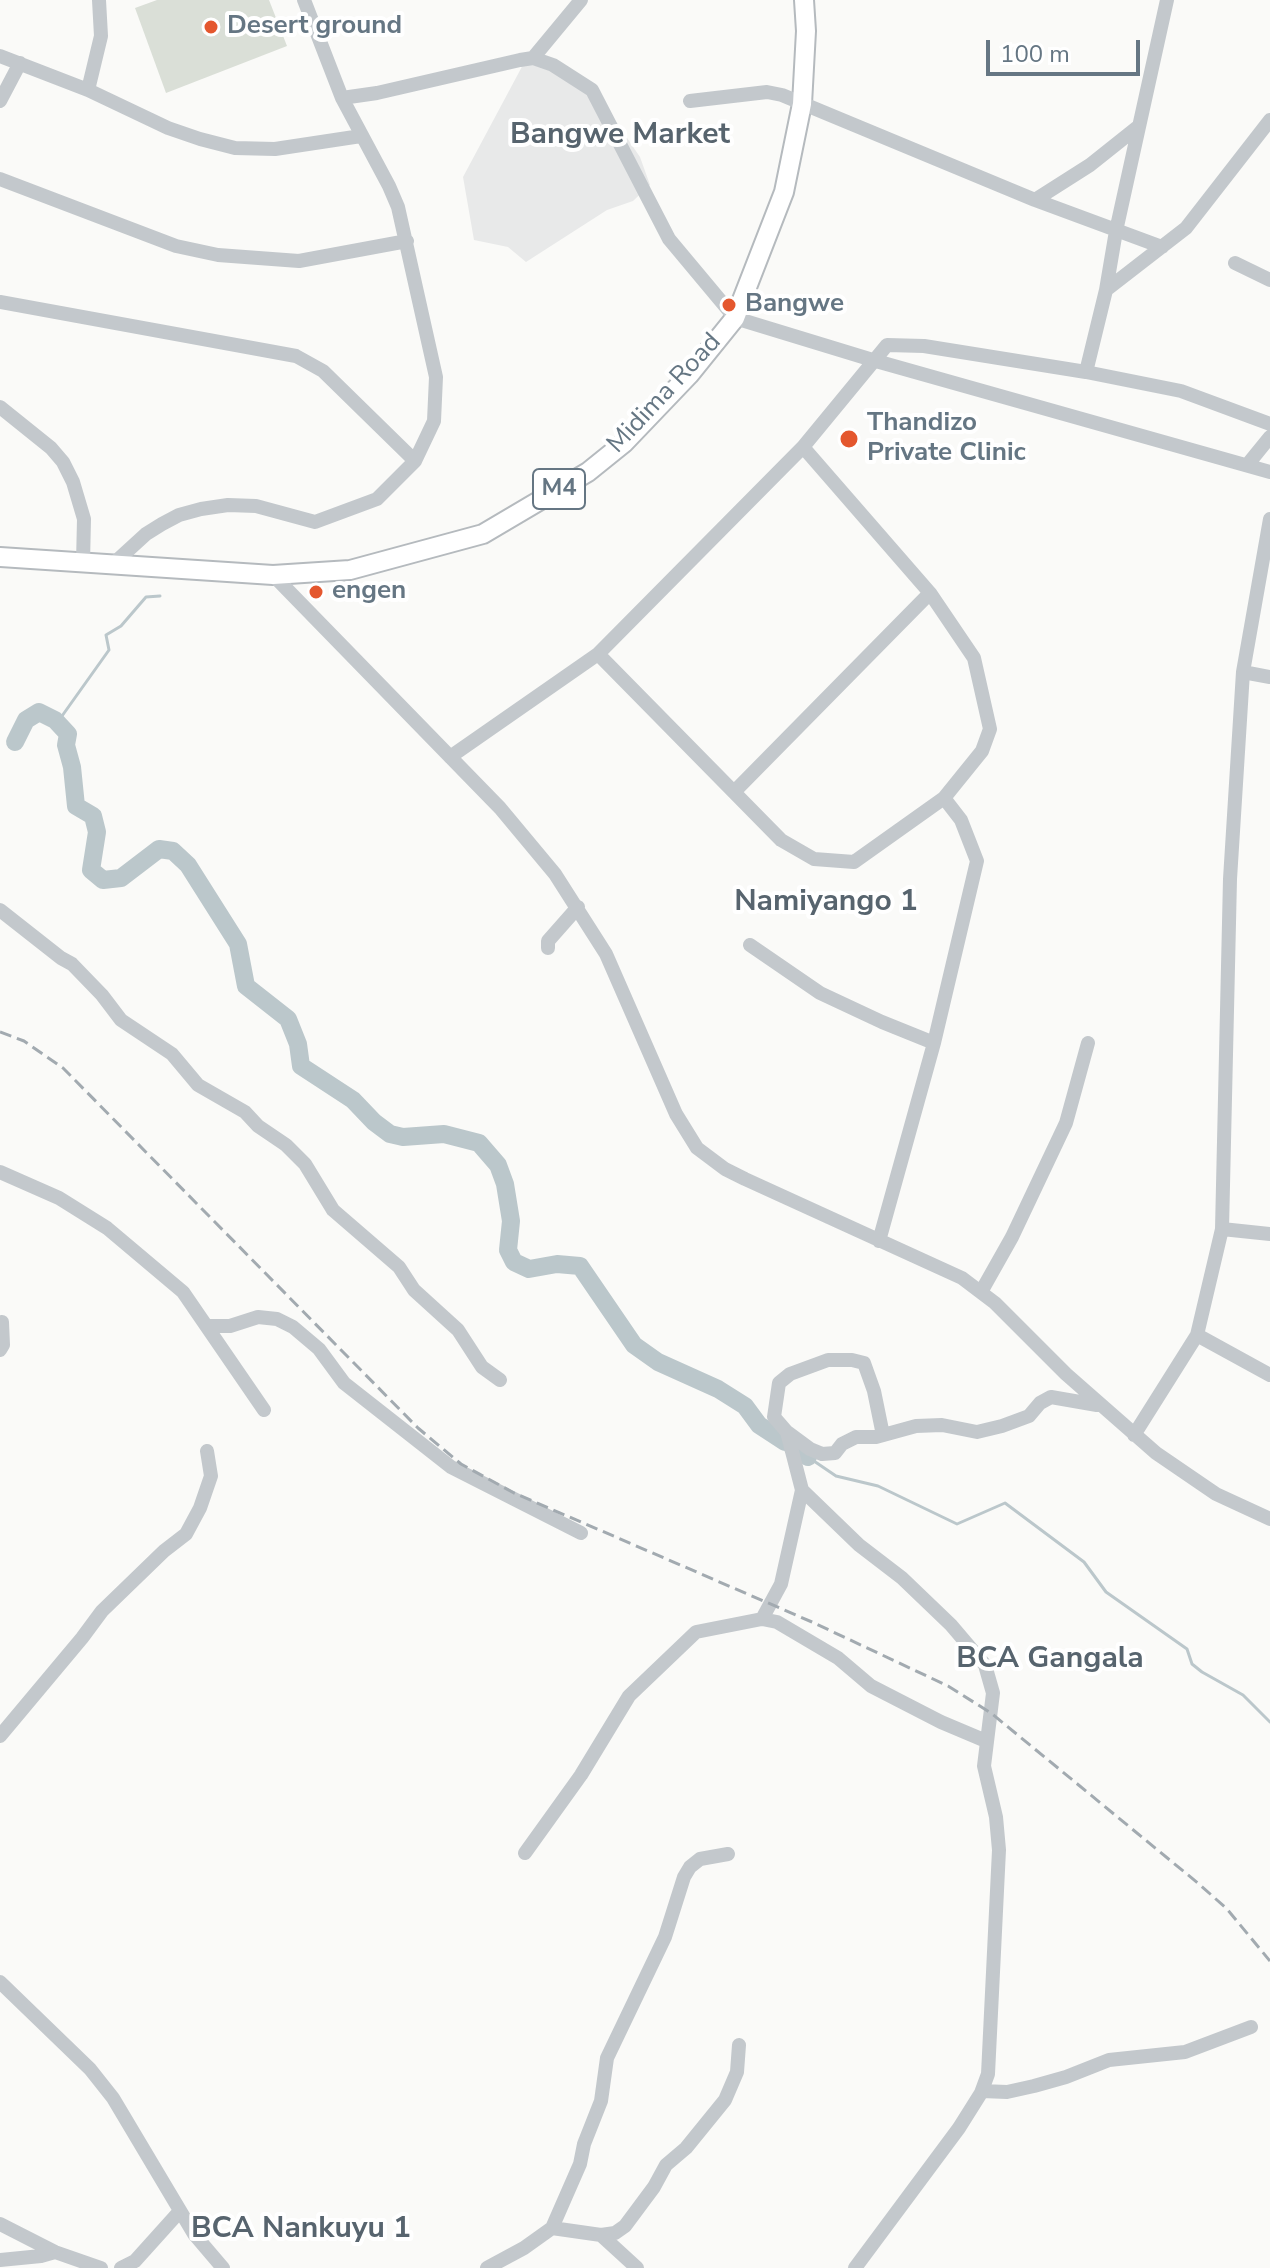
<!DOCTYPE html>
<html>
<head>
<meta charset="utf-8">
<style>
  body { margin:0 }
  #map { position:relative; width:1270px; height:2268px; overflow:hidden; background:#fafaf8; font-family:"Nunito Sans",sans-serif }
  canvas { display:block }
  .scale { position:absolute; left:986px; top:40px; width:154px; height:36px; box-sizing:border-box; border:4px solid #657683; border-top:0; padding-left:10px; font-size:24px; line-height:28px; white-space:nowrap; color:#657683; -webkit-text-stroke:6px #fff; paint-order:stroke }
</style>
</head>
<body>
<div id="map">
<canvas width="1270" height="2268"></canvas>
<div class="scale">100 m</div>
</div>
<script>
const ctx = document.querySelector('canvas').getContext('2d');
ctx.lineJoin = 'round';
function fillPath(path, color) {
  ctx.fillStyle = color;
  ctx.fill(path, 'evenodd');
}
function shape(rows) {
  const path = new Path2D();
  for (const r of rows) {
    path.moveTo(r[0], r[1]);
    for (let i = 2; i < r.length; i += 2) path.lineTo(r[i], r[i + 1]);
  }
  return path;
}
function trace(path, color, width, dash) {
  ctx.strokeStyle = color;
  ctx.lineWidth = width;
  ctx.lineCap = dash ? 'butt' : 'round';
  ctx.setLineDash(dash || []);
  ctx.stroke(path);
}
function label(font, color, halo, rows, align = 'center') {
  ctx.font = font + ' "Nunito Sans",sans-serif';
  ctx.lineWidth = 8;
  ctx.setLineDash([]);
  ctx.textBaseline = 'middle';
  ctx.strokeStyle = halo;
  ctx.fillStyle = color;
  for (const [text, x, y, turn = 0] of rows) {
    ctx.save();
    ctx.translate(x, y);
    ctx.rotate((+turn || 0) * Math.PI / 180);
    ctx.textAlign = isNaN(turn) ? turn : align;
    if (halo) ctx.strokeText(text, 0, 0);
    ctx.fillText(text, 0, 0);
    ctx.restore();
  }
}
fillPath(shape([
  [525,61,593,88,640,157,650,185,633,201,607,210,526,262,508,247,474,240,463,177]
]), '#e8e9e9');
fillPath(shape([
  [157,0,269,0,287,46,166,93,135,8]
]), '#dadfd7');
trace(shape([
  [57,723,109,650,106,635,121,626,146,597,160,596],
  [808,1457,836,1476,878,1486,957,1524,1005,1503,1084,1562,1106,1592,1187,1649,1192,1664,1202,1672,1243,1695,1270,1722]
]), '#bbc7cb', 3);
trace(shape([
  [15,742,26,720,39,712,55,720,68,734,66,745,72,767,76,806,93,816,97,832,91,870,103,880,121,878,159,849,173,851,188,865,238,944,246,986,288,1019,298,1044,301,1066,353,1100,374,1122,390,1134,403,1137,444,1134,479,1143,498,1165,505,1184,511,1221,508,1250,514,1262,529,1269,557,1264,580,1266,634,1345,658,1362,718,1389,745,1406,759,1425,785,1442],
  [793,1448,808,1457]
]), '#bbc7cb', 18);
const major = shape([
  [0,557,273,575,350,570,483,534,588,472,624,443,689,375,735,318,784,192,802,104,806,31,804,0]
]);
trace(major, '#b5babe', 22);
trace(shape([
  [0,56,88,90,168,128,200,139,235,148,275,149,361,136],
  [533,58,581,0],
  [88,90,101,36,99,0],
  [342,98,377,93,520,60,533,58,553,65,592,90,669,239,735,318,876,361,1270,472],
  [0,101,20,63],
  [690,101,767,92,782,95,1035,200,1162,247],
  [0,179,176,246,218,255,299,261,407,241],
  [1035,200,1090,165,1139,126],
  [1235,263,1270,280],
  [1106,290,1186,228,1270,120],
  [0,302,296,356,323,371,415,461],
  [1086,372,1106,290,1116,231,1167,0],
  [0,407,51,448,63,462,73,482,84,519,83,563],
  [1248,464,1270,437],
  [111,566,146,534,162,524,179,515,201,509,228,505,256,506,315,522,377,499,415,461,434,421,436,377,398,207,389,186,342,98,304,0],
  [273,575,500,808,555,874,606,954,676,1114,697,1148,725,1169,745,1179,962,1278,995,1303,1066,1374,1156,1453,1216,1494,1270,1519],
  [598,654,803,447,887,345,924,346,1086,372,1181,391,1270,424],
  [1243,672,1270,677],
  [450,757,598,654,781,840,814,859,854,862,944,798,982,751,990,729,974,658,930,593,803,447],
  [734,792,930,593],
  [0,910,61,958,72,964,102,995,121,1020,172,1054,198,1085,245,1112,258,1126,286,1145,305,1164,333,1210,399,1267,414,1290,458,1330,482,1367,500,1380],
  [750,945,820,993,882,1022,934,1043],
  [548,948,548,941,578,907],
  [0,1172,59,1198,107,1228,183,1292,264,1410],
  [1222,1229,1270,1234],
  [879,1241,934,1043,977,861,961,820,944,798],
  [981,1292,1012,1237,1066,1123,1088,1043],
  [207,1326,230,1326,258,1317,277,1319,293,1327,319,1349,344,1383,451,1467,581,1533],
  [1197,1335,1270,1375],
  [0,1350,3,1345,2,1322],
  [787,1432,802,1490,859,1545,902,1578,951,1625,985,1665,993,1693,984,1766,996,1817,999,1850,988,2074,981,2093,959,2128,855,2268],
  [883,1435,874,1391,864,1363,852,1360,828,1360,790,1374,779,1383,774,1417,787,1432,810,1449,822,1454,835,1453,842,1444,856,1437,876,1437,916,1426,942,1425,977,1432,1002,1426,1029,1416,1040,1403,1051,1397,1097,1405],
  [1134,1435,1197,1335,1222,1229,1230,879,1243,672,1270,519],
  [762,1619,781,1584,802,1490],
  [0,1736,82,1638,102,1611,164,1551,186,1534,200,1508,211,1476,207,1451],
  [525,1853,581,1775,629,1696,696,1632,762,1619,777,1622,838,1658,871,1686,941,1722,986,1741],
  [0,1982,90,2069,113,2098,194,2234,223,2268],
  [982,2091,1007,2092,1034,2086,1066,2077,1109,2060,1185,2052,1251,2027],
  [0,2224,55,2252,101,2268],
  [552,2228,601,2235,615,2233,625,2226,654,2187,666,2165,686,2148,725,2100,737,2072,739,2045],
  [601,2235,637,2268],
  [0,2260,41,2256,55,2252],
  [121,2268,135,2261,180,2211],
  [487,2268,524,2248,552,2228,580,2164,584,2144,601,2101,607,2058,665,1937,684,1877,690,1867,700,1859,728,1854]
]), '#c3c8cc', 14);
trace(major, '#fff', 18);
trace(shape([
  [0,1032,24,1041,63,1068,418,1428,461,1464,514,1493,812,1622,948,1686,991,1713,1199,1884,1227,1909,1270,1961]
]), '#a2aab0', 3, [12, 6]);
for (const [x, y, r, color] of [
  [211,27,8,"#e4572e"],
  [729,305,8,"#e4572e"],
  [849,439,10,"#e4572e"],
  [316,592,8,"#e4572e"]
]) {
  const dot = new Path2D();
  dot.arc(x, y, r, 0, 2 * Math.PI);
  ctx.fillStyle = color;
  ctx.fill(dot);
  trace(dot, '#fff', 3);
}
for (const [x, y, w] of [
  [559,489,52]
]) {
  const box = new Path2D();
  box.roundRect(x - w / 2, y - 20, w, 40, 6);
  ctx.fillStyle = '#fff';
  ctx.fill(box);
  trace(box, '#657683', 2);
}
label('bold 24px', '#657683', null, [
  ["M4",559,489]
]);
label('bold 26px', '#657683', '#fff', [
  ["Desert ground",227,27],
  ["Bangwe",745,305],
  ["Thandizo",867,424],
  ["Private Clinic",867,454],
  ["engen",332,592]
], 'left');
label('26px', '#657683', '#fff', [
  ["Midima Road",665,394,-47]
]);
label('bold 30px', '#57646e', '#fff', [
  ["Bangwe Market",620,136],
  ["Namiyango 1",826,903],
  ["BCA Gangala",1050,1660],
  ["BCA Nankuyu 1",301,2230]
]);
</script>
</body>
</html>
